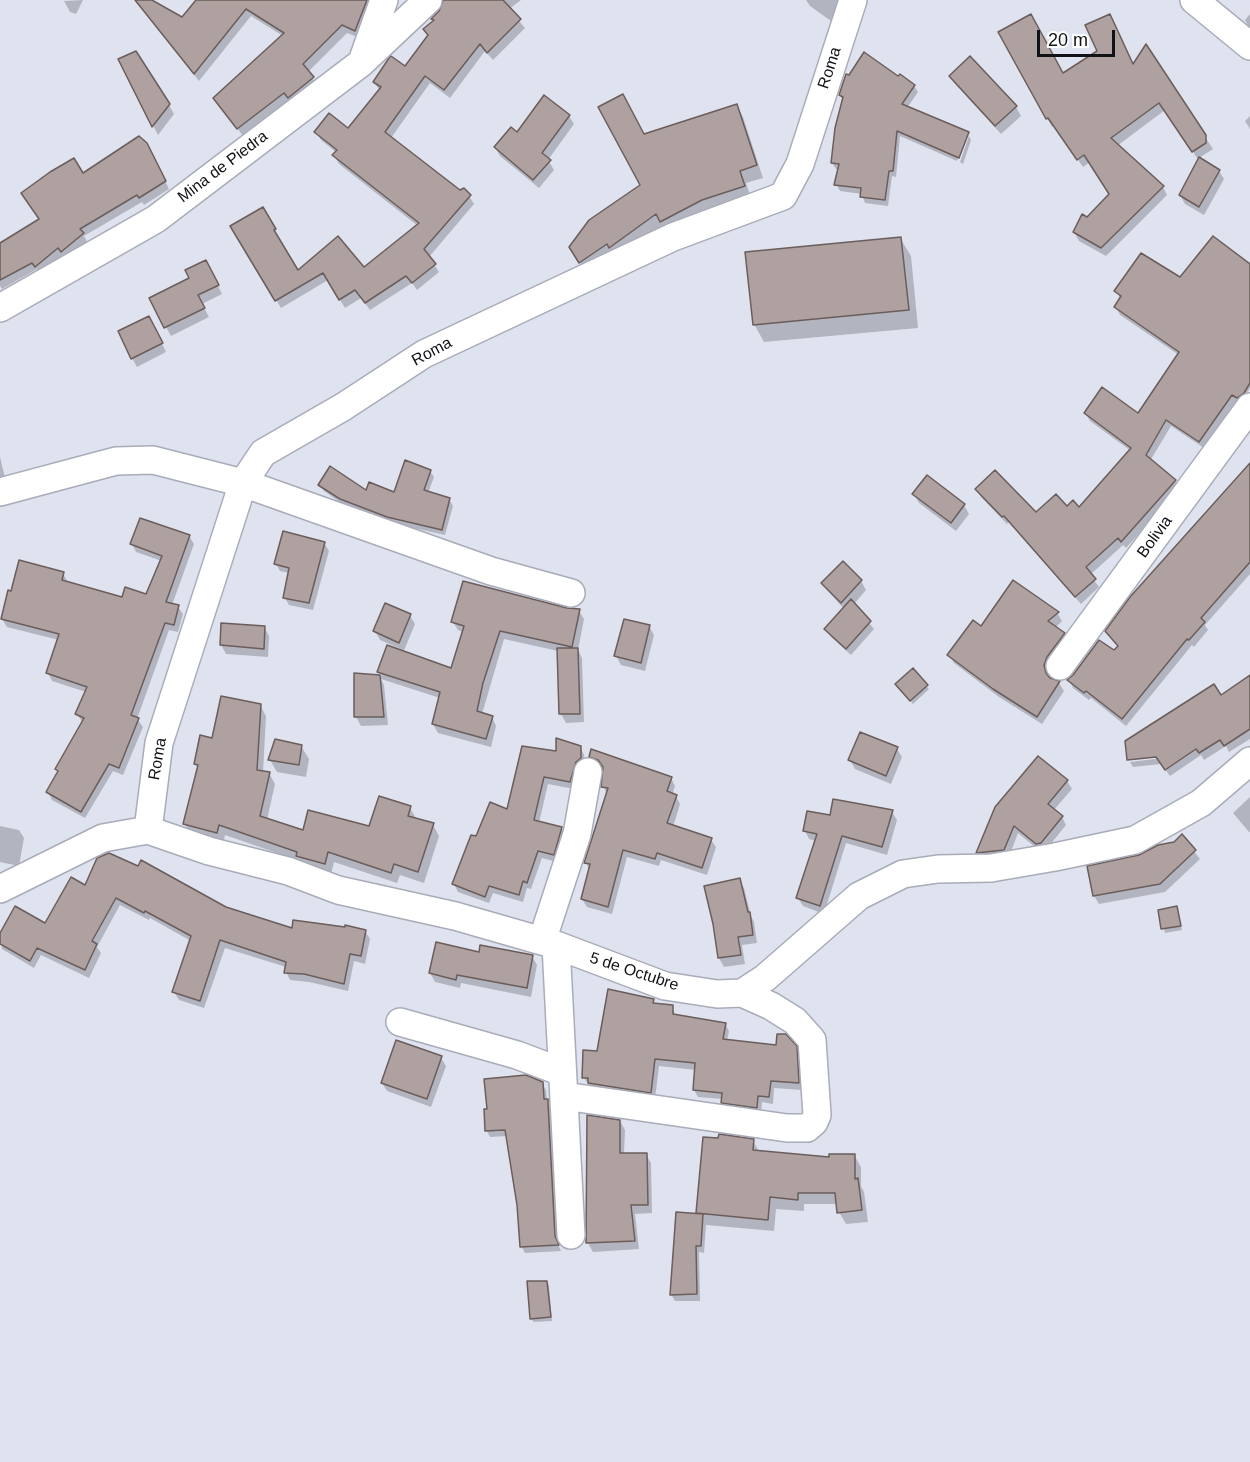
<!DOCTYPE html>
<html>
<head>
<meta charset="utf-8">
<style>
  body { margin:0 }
  #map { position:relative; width:1250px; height:1462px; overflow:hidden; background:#dfe3ef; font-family:Arial,sans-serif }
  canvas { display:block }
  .scale { position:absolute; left:1037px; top:30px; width:78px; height:27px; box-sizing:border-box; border:3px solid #111216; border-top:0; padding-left:8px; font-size:18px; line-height:21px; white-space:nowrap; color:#111216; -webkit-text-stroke:4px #fff; paint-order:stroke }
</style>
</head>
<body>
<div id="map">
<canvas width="1250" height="1462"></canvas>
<div class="scale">20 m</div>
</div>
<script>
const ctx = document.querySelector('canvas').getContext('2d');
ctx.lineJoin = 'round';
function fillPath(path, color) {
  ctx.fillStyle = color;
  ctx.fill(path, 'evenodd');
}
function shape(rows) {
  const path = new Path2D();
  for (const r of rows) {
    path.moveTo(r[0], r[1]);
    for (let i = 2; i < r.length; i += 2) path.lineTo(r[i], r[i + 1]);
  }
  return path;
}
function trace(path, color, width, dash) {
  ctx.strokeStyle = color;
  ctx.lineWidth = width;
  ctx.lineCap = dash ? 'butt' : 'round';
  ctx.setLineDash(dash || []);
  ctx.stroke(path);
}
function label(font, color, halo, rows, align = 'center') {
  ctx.font = font + ' Arial,sans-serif';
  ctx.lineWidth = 5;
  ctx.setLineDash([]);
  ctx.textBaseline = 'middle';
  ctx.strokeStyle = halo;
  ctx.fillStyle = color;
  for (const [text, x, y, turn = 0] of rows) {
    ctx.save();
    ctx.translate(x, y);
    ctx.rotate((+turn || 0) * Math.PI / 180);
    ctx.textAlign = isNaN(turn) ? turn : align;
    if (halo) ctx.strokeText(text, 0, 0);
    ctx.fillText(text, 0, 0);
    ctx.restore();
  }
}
fillPath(shape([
  [83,0,76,14,70,12,64,1],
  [135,0,149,0,183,19,198,0,375,0,360,38,347,33,308,72,318,86,294,106,289,101,243,136,215,99,283,36,251,16,199,81],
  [445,0,521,0,509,9,525,28,493,60,485,51,450,98,430,83,391,138,460,192,469,196,474,204,429,257,439,272,417,290,412,283,370,310,361,298,345,308,328,280,281,308,232,227,263,209,298,272,364,269,418,226,339,164,334,155,337,153,321,140,316,132,349,130,380,91,374,82,405,68,428,36,425,30,434,21,433,19,445,4],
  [806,0,846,0,831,21,810,6],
  [1250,14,1250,29,1245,20],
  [1000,32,1063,75,1133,66,1146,47,1213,149,1199,158,1219,171,1224,179,1204,215,1185,204,1180,195,1199,161,1165,110,1117,146,1163,187,1167,195,1106,256,1079,241,1074,232,1110,195,1090,162,1083,167,1054,125,1052,127],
  [120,60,169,105,174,114,158,135],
  [900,76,914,86,918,92,907,108,969,135,966,135,957,161,900,136,896,177,892,176,888,206,865,203,862,194,840,191,836,184,839,170,836,169,832,163,844,101,840,95,899,78],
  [951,76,1016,107,1021,116,1001,134,956,85],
  [736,105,743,117,763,178,746,183,751,198,668,233,664,226,617,259,588,274,578,260,642,185,644,136],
  [569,116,574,124,548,160,554,170,539,188,500,156,495,147,517,134],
  [1250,116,1250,129,1245,121],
  [969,136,971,140,963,164,960,162],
  [151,152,169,189,144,205,142,202,84,236,87,242,66,259,63,255,40,273,37,269,2,289,0,286,0,245,40,219,82,176],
  [900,238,911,256,918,328,764,342,754,324],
  [1250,266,1250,388,1240,404,1236,402,1204,448,1171,426,1150,461,1175,481,1179,489,1126,548,1123,545,1090,575,1099,587,1081,604,1009,522,1007,524,981,497,977,490,1036,515,1067,508,1079,509,1131,451,1090,421,1085,413,1139,415,1179,355,1120,315,1116,307,1121,300,1116,291,1163,287],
  [210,270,222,294,202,304,209,317,171,336,166,327],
  [154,327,166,352,137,367,132,358],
  [0,457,6,482,0,484],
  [1250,466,1250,574,1205,625,1208,630,1194,647,1192,645,1126,726,1091,698,1089,700,1073,688,1069,680,1114,652,1119,647,1107,631],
  [430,471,434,477,428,493,449,499,453,506,445,535,391,523,344,505,324,491,320,485,395,494],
  [927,477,964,505,969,514,956,531,919,503,914,494],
  [189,536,194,544,172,605,178,607,183,614,178,632,169,630,137,719,143,727,123,775,113,771,85,818,52,800,48,792,59,773,56,769,83,723,77,714,86,692,52,681,48,673,59,640,7,627,2,619,63,573,68,583,123,599,147,596,162,561,136,552,132,544],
  [324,543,329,551,313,610,289,605,285,598,289,573,280,571,276,564],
  [843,563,861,581,866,590,854,604,874,629,851,655,831,637,826,629,844,609,828,591,823,583],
  [386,605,410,616,415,624,403,653,452,670,463,632,458,630,453,622,567,610,579,611,584,619,578,650,582,658,584,722,566,723,561,714,558,651,504,639,482,714,492,717,496,726,491,747,438,733,433,724,440,698,381,679,384,685,388,725,361,726,356,717,355,675,382,676,379,672,403,650,380,640,375,631],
  [1057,613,1062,621,1055,628,1064,634,1069,642,1051,665,1048,674,1049,680,1059,683,1064,691,1042,724,999,697,954,663,949,655],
  [649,626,654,635,645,671,621,665,616,656],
  [264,627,269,636,268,657,226,654,221,645],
  [1250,680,1250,739,1229,752,1226,746,1204,760,1201,755,1170,776,1161,764,1133,767,1130,762,1163,758,1163,755,1130,759,1130,761,1126,741,1221,697],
  [926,686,929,689,913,704,899,688],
  [260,705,266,716,263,773,269,773,275,784,267,820,304,832,370,828,410,808,417,820,433,825,439,836,424,883,400,875,397,883,334,862,331,874,304,867,300,861,225,835,223,844,191,835,185,824,199,770,195,764,213,740],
  [301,746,309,759,306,777,277,772,270,760],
  [580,747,584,755,585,766,574,789,548,784,539,823,561,828,566,836,557,862,542,858,531,889,527,888,523,902,493,893,489,903,458,892,454,884,477,838,508,811,557,753],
  [897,749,902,757,891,784,855,769,850,760],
  [590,756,671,778,675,786,672,795,676,796,680,804,673,827,711,840,716,847,707,875,661,860,659,866,627,857,612,914,587,907,582,899,590,870,586,863,607,794,603,786,604,767,595,764],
  [1067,781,1072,789,1053,811,1062,817,1066,825,1045,851,1041,852,1018,833,1009,857,982,860,978,852],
  [1250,797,1250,832,1249,832,1233,813],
  [892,812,897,820,887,855,846,843,824,914,803,906,798,898,816,841,809,839,805,831,831,817],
  [0,826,19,830,24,838,19,866,0,862],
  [1182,836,1200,859,1165,892,1099,904,1094,896,1139,857,1174,844],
  [739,880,744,888,751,916,754,922,757,943,742,945,745,964,724,967,719,958],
  [86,887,226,908,293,930,365,931,370,939,365,964,354,961,348,991,309,982,290,980,286,972,286,967,225,948,204,1008,179,1000,174,992,191,941,150,918,149,920,120,905,97,947,101,953,89,978,41,955,34,968,2,949,0,936,46,925],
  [1176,908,1182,930,1165,933,1159,911],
  [480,954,532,956,537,965,531,997,461,983,460,988,435,982,430,973],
  [653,1000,655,1004,672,1006,676,1017,725,1024,729,1031,727,1041,795,1047,800,1055,802,1090,774,1088,773,1104,762,1102,761,1115,727,1110,723,1099,698,1097,694,1090,696,1070,659,1066,655,1099,593,1091,584,1078,599,1052],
  [441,1058,446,1066,431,1107,387,1091,382,1083],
  [542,1083,546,1090,547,1100,551,1111,558,1244,561,1251,525,1253,521,1246,518,1204,508,1136,490,1137,487,1131],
  [620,1121,625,1130,624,1154,646,1155,651,1163,652,1213,635,1214,639,1249,593,1252,588,1243],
  [753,1141,760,1153,830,1159,854,1155,861,1167,861,1186,864,1192,868,1222,846,1224,839,1212,838,1204,804,1204,804,1211,776,1209,774,1231,706,1225,704,1253,699,1252,700,1301,675,1301,671,1294,699,1215,698,1213],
  [547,1282,549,1286,552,1321,534,1322,531,1319]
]), '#0003');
const building = shape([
  [135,0,152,0,182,17,196,0,367,0,355,31,342,25,303,64,314,77,288,98,284,93,237,129,213,98,284,33,246,9,194,74,135,0],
  [443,0,503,0,521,19,487,53,480,44,444,90,425,76,385,132,460,190,464,188,471,195,424,249,436,264,412,283,406,276,365,303,355,290,339,300,323,273,275,301,230,226,263,207,276,229,274,230,298,270,338,236,364,267,419,223,332,155,337,150,314,132,329,113,348,128,381,87,373,82,389,58,391,56,405,66,428,35,423,29,434,20,431,19,439,11,443,0],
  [1031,14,1063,73,1097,51,1085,25,1110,14,1133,64,1146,44,1206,135,1206,143,1192,152,1159,103,1111,138,1164,186,1101,248,1073,232,1082,214,1087,217,1109,194,1084,155,1077,160,1048,118,1046,119,998,32,1031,14],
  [136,51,170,104,152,127,118,59,136,51],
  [864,52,898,76,900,74,915,85,902,104,969,132,959,158,897,131,893,171,889,171,885,200,860,197,861,188,834,185,839,164,831,163,835,128,843,97,839,95,846,74,849,75,864,52],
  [970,56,1017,106,995,126,949,76,970,56],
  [623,94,644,134,737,104,757,165,740,171,745,186,702,200,660,222,656,214,609,248,607,244,579,263,569,247,589,220,640,185,598,107,623,94],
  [544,95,570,115,542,153,551,160,533,180,494,147,511,127,517,132,544,95],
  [139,136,147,143,166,181,139,198,137,195,80,229,84,233,61,252,58,248,35,267,32,263,0,280,0,243,39,219,21,193,50,172,74,158,83,173,139,136],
  [1199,157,1220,170,1199,207,1179,195,1199,157],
  [1213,236,1250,264,1250,383,1244,393,1237,398,1232,395,1199,442,1166,420,1146,455,1176,480,1121,542,1118,538,1086,567,1096,579,1075,597,1004,516,1002,517,975,489,995,470,1036,512,1056,494,1067,506,1073,500,1079,507,1131,448,1084,413,1102,387,1138,413,1179,352,1114,307,1121,296,1114,291,1141,253,1180,277,1213,236],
  [901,237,909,310,753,325,745,252,901,237],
  [206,260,219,285,198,295,205,308,164,328,149,298,189,278,185,270,206,260],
  [149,316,163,343,131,359,118,331,149,316],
  [405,460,431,470,424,490,450,498,442,530,387,517,340,499,318,485,330,466,366,490,369,482,394,492,405,460],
  [1250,463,1250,562,1201,618,1205,622,1189,640,1187,639,1122,719,1086,691,1084,693,1067,680,1073,675,1099,640,1114,650,1118,646,1105,631,1130,597,1250,463],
  [927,475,965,504,951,523,912,494,927,475],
  [140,518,190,535,166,602,179,605,174,625,165,623,131,715,139,718,119,768,109,764,81,812,46,792,58,771,55,769,84,718,75,714,87,687,46,673,59,634,1,619,8,590,11,591,19,560,64,572,62,580,122,597,125,587,146,594,162,556,130,544,140,518],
  [283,531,325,542,309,603,283,598,289,568,274,564,283,531],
  [843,561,862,580,841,603,821,583,843,561],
  [1013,580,1059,612,1048,621,1065,633,1047,657,1044,665,1046,673,1050,678,1060,681,1037,717,993,689,947,655,973,620,981,626,1013,580],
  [463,581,567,608,580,609,572,647,500,631,483,683,477,711,493,716,486,739,432,724,440,692,377,672,387,645,451,668,464,626,451,622,463,581],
  [851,599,871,621,846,649,824,629,851,599],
  [385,603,411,614,399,643,373,631,385,603],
  [624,619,650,625,641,663,614,656,624,619],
  [221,623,265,626,264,649,220,645,221,623],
  [557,648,578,648,580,714,559,714,557,648],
  [913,668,928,685,910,701,895,684,913,668],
  [354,673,380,675,384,717,354,717,354,673],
  [1250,675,1250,729,1224,746,1220,740,1199,753,1196,749,1165,770,1156,757,1127,760,1125,741,1214,684,1221,695,1250,675],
  [221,696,261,704,257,770,270,772,260,816,303,830,308,810,369,826,379,796,411,806,408,816,434,823,418,872,394,864,391,873,328,852,325,864,296,856,297,852,219,825,217,833,183,824,198,765,194,764,200,735,212,738,221,696],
  [860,732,898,747,886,776,848,760,860,732],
  [556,738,581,746,581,758,576,762,570,782,544,777,534,820,562,827,554,855,538,851,527,883,523,881,519,895,489,886,485,897,452,884,471,835,476,836,490,802,507,809,522,746,556,751,556,738],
  [275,739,302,745,299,765,268,760,275,739],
  [591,749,672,777,667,791,677,795,667,823,712,838,702,868,657,853,655,859,623,850,608,907,581,899,590,864,584,863,608,788,601,787,603,767,598,760,589,757,591,749],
  [1038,756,1068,780,1048,804,1063,816,1041,843,1036,844,1014,826,1004,850,976,853,995,807,1038,756],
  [833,799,893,810,882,847,842,836,820,906,796,898,817,834,803,831,807,811,830,815,833,799],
  [1182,834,1196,850,1160,884,1093,896,1087,866,1139,855,1158,845,1174,842,1182,834],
  [109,853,138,866,141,860,226,907,292,928,293,920,345,927,345,925,366,930,361,956,350,954,344,984,304,974,284,973,286,962,220,940,200,1001,172,992,191,936,145,911,144,913,116,898,92,941,97,944,85,970,37,948,30,961,0,944,0,933,15,906,45,923,71,877,85,885,97,858,109,853],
  [740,878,748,912,750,912,753,935,738,937,741,955,718,958,713,924,704,886,740,878],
  [1177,906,1181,926,1161,929,1158,910,1177,906],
  [436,942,479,952,480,945,533,955,527,988,457,975,456,980,429,973,436,942],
  [608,989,654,999,653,1003,673,1005,673,1014,726,1023,723,1039,776,1045,777,1034,786,1034,797,1046,799,1083,771,1081,769,1097,758,1096,757,1108,721,1103,722,1093,693,1090,695,1063,655,1059,651,1093,588,1083,588,1078,582,1078,583,1050,597,1051,608,989],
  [396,1040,442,1056,427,1099,381,1083,396,1040],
  [526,1075,543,1082,544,1099,548,1099,548,1103,555,1236,559,1245,520,1247,517,1205,505,1130,485,1131,484,1109,487,1109,484,1079,526,1075],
  [587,1115,620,1120,620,1153,647,1153,648,1205,631,1205,635,1241,586,1243,587,1115],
  [719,1134,754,1139,753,1150,829,1157,829,1154,855,1154,855,1179,858,1178,862,1210,837,1213,835,1193,798,1193,798,1200,770,1197,768,1220,696,1213,703,1137,718,1138,719,1134],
  [676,1212,703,1214,701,1246,696,1246,697,1294,670,1295,676,1212],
  [527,1281,547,1281,551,1317,530,1319,527,1281]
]);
fillPath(building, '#afa19f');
trace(building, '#6a5d5b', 1.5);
const minor = shape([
  [1194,0,1250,46],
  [364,56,384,0],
  [0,308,156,219,361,63,428,0],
  [0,492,116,461,153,460,243,483,491,571,571,593],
  [1060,666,1250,407],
  [148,830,159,743,243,483,263,453,343,407,424,354,673,237,783,196,800,164,853,0],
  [0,889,103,838,148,830,209,851,288,871,338,890,455,916,556,945,665,986,717,994,742,993,765,978,859,896,903,874,938,869,991,868,1055,857,1135,840,1201,803,1250,761],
  [542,941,577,834,588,772],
  [556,945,571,1235],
  [400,1022,517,1055,562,1072],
  [564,1096,787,1128,807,1128,814,1122,817,1115,812,1040,795,1021,771,1006,742,993]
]);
trace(minor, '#a9acb8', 30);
trace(minor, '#fff', 27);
label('16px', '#111216', '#fff', [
  ["Roma",830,68,-72],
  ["Mina de Piedra",223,167,-37],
  ["Roma",432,352,-28],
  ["Bolivia",1155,537,-54],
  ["Roma",158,759,-80],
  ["5 de Octubre",634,972,18]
]);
</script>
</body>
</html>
